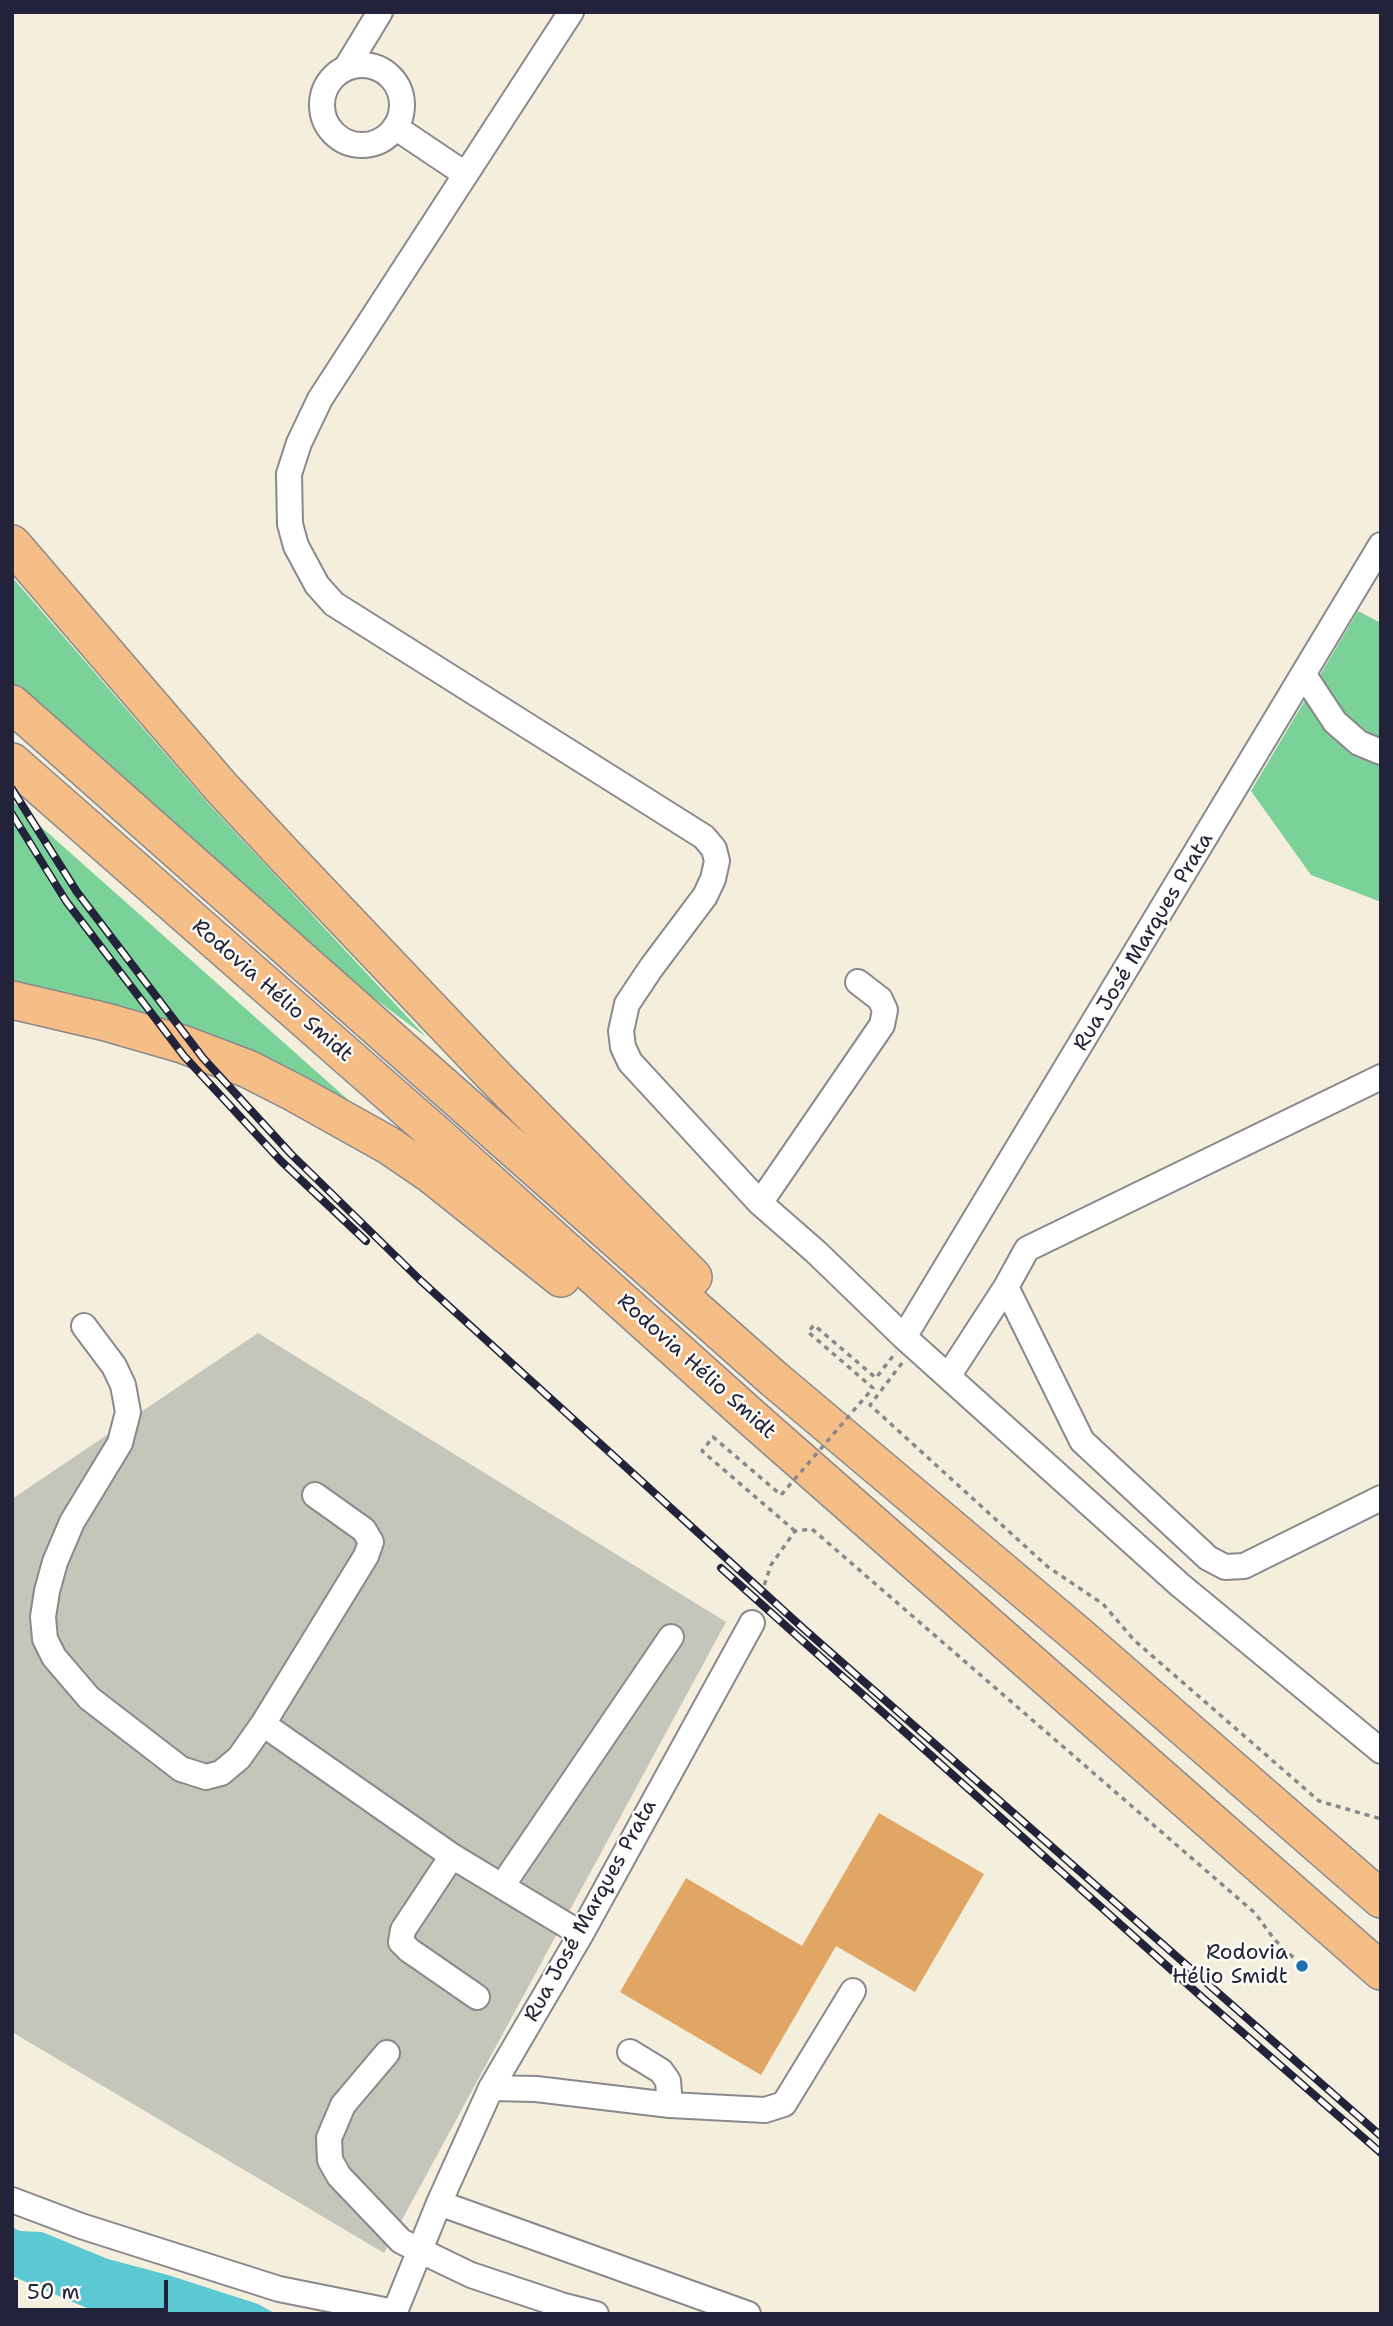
<!DOCTYPE html>
<html>
<head>
<meta charset="utf-8">
<style>
  body { margin:0 }
  #map { position:relative; width:1393px; height:2326px; overflow:hidden; background:#f3efdc; font-family:"Shantell Sans",sans-serif }
  canvas { display:block }
  .frame { position:absolute; inset:0; border:14px solid #22223b; pointer-events:none }
  .scale { position:absolute; left:14px; top:2280px; width:154px; height:32px; box-sizing:border-box; border:4px solid #22223b; border-top:0; padding-left:9px; font-size:21px; line-height:24px; white-space:nowrap; color:#22223b; -webkit-text-stroke:5px #fdfcf7; paint-order:stroke }
</style>
</head>
<body>
<div id="map">
<canvas width="1393" height="2326"></canvas>
<div class="frame"></div>
<div class="scale">50 m</div>
</div>
<script>
const ctx = document.querySelector('canvas').getContext('2d');
ctx.lineJoin = 'round';
function fillPath(path, color) {
  ctx.fillStyle = color;
  ctx.fill(path, 'evenodd');
}
function shape(rows) {
  const path = new Path2D();
  for (const r of rows) {
    if (r.length === 3) {
      path.moveTo(r[0] + r[2], r[1]);
      path.arc(r[0], r[1], r[2], 0, 2 * Math.PI);
      continue;
    }
    path.moveTo(r[0], r[1]);
    for (let i = 2; i < r.length; i += 2) path.lineTo(r[i], r[i + 1]);
  }
  return path;
}
function trace(path, color, width, dash) {
  ctx.strokeStyle = color;
  ctx.lineWidth = width;
  ctx.lineCap = dash ? 'butt' : 'round';
  ctx.setLineDash(dash || []);
  ctx.stroke(path);
}
function label(font, color, halo, rows, align = 'center') {
  ctx.font = font + ' "Shantell Sans",sans-serif';
  ctx.lineWidth = 5;
  ctx.setLineDash([]);
  ctx.textBaseline = 'middle';
  ctx.strokeStyle = halo;
  ctx.fillStyle = color;
  for (const [text, x, y, turn = 0] of rows) {
    ctx.save();
    ctx.translate(x, y);
    ctx.rotate((+turn || 0) * Math.PI / 180);
    ctx.textAlign = isNaN(turn) ? turn : align;
    if (halo) ctx.strokeText(text, 0, 0);
    ctx.fillText(text, 0, 0);
    ctx.restore();
  }
}
fillPath(shape([
  [258,1333,726,1622,384,2253,12,2032,12,1499]
]), '#c3c6b9');
fillPath(shape([
  [12,577,206,801,426,1037,283,930,12,686],
  [1358,611,1381,623,1381,902,1311,875,1251,791],
  [12,801,372,1121,12,992]
]), '#7ad298');
fillPath(shape([
  [12,2227,20,2231,42,2232,108,2259,168,2275,258,2304,276,2314,101,2314,12,2276]
]), '#5bc8d3');
fillPath(shape([
  [879,1813,984,1874,915,1992,836,1946,761,2075,620,1992,686,1878,802,1946]
]), '#e2a664');
const minor = shape([
  [571,12,320,399,299,443,289,474,290,524,296,546,317,585,334,604,704,837,714,849,717,861,713,879,705,896,651,968,627,1004,621,1031,623,1047,630,1062,760,1203,816,1252,904,1337,1180,1585,1381,1751],
  [362,105,40],
  [346,68,380,12],
  [395,127,465,174],
  [1304,675,1335,722,1359,743,1381,752],
  [760,1203,882,1025,885,1010,880,999,858,982],
  [1006,1287,1082,1441,1208,1558,1225,1567,1244,1566,1381,1498],
  [84,1326,114,1366,123,1385,128,1412,120,1443,72,1522,55,1562,47,1591,43,1617,45,1639,54,1657,89,1698,181,1769,206,1777,221,1773,239,1758,263,1724,452,1856,581,1934],
  [904,1337,1381,545],
  [949,1375,1006,1287,1027,1249,1381,1077],
  [263,1724,366,1556,371,1542,364,1530,315,1495],
  [452,1856,403,1930,401,1942,409,1950,477,1997],
  [502,1886,671,1637],
  [630,2052,661,2071,668,2081,670,2105],
  [387,2053,343,2105,329,2138,330,2160,339,2176,401,2241,419,2250,471,2275,561,2305,596,2314],
  [491,2088,536,2089,670,2105,765,2110,784,2104,853,1991],
  [12,2200,81,2226,279,2289,394,2312],
  [439,2203,748,2314],
  [394,2314,439,2203,491,2088,581,1934,752,1623]
]);
const highway = shape([
  [12,544,221,787,286,857,496,1078,693,1277],
  [12,704,774,1379,1079,1636,1381,1899],
  [12,762,438,1136,751,1417,1381,1971],
  [12,1000,106,1022,182,1044,248,1069,295,1093,388,1145,432,1175,561,1278]
]);
trace(minor, '#8a888c', 28);
trace(highway, '#8a888c', 40);
trace(shape([
  [902,1363,870,1405,1048,1567,1103,1604,1134,1640,1319,1801,1381,1819],
  [758,1604,771,1565,795,1531,812,1529,1255,1913,1274,1939,1302,1966]
]), '#8a888c', 3.5, [5, 5]);
trace(minor, '#fff', 24);
trace(highway, '#f6be87', 37);
const rail = shape([
  [12,789,77,892,203,1058,291,1154,419,1279,804,1629,1381,2136],
  [12,814,66,901,184,1056,281,1161,366,1241],
  [721,1568,1204,1999,1381,2153]
]);
trace(rail, '#22223b', 8);
trace(rail, '#fdfcf7', 5, [16]);
trace(shape([
  [795,1531,702,1451,713,1437,781,1495,873,1388,808,1332,814,1325,876,1378,896,1352]
]), '#8a888c', 3.5, [5, 5]);
for (const [x, y, r, color] of [
  [1302,1966,7,"#1f6fb2"]
]) {
  const dot = new Path2D();
  dot.arc(x, y, r, 0, 2 * Math.PI);
  ctx.fillStyle = color;
  ctx.fill(dot);
  trace(dot, '#fdfcf7', 2.5);
}
label('21px', '#22223b', '#fdfcf7', [
  ["Rua José Marques Prata",1144,942,-59],
  ["Rodovia Hélio Smidt",272,991,41],
  ["Rodovia Hélio Smidt",696,1367,42],
  ["Rua José Marques Prata",591,1911,-61]
]);
label('21px', '#22223b', '#fdfcf7', [
  ["Rodovia",1288,1954],
  ["Hélio Smidt",1288,1978]
], 'right');
</script>
</body>
</html>
